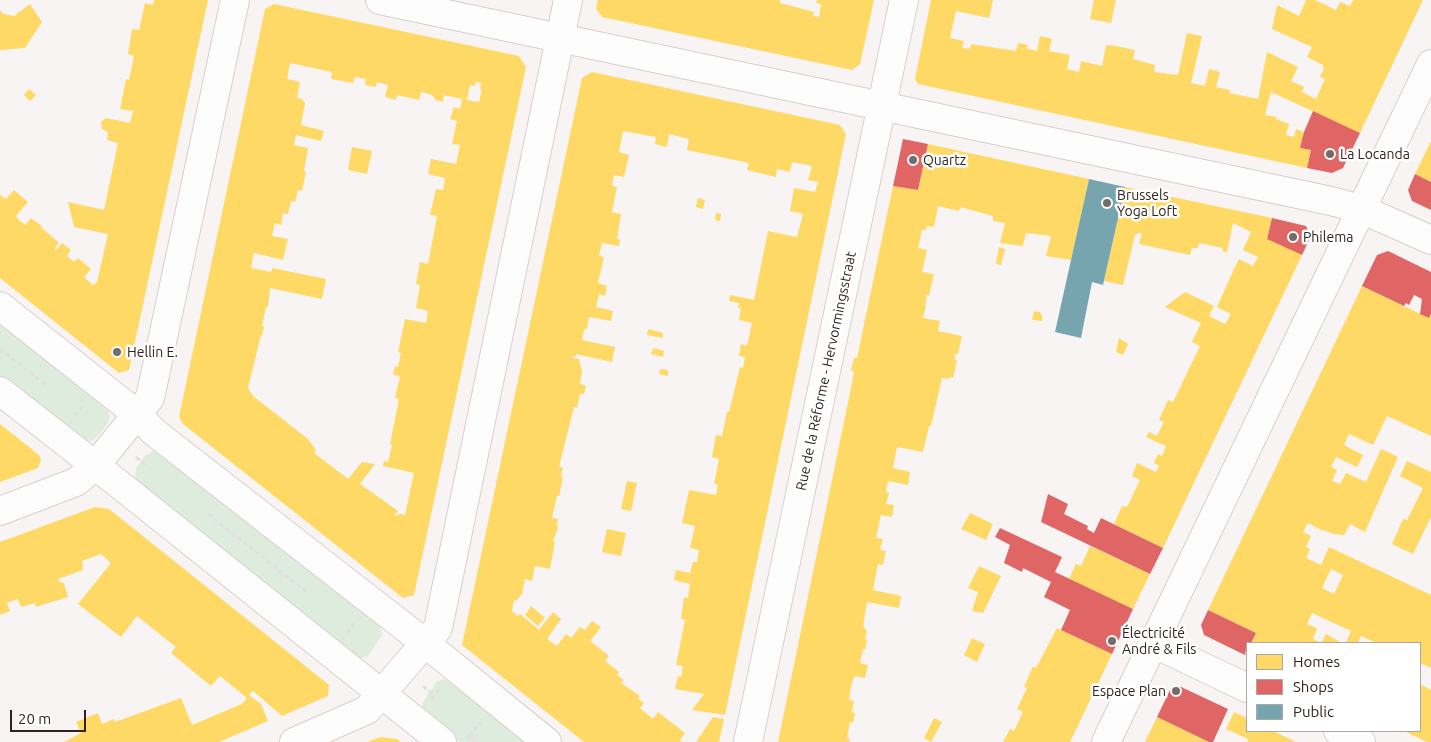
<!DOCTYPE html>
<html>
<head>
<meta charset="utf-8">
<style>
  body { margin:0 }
  #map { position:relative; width:1431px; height:742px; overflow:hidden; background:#f8f4f3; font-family:Ubuntu,sans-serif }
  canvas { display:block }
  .legend { position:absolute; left:1246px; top:642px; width:175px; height:90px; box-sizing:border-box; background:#fff; border:1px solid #aca7a4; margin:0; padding:6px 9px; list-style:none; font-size:15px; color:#30231c }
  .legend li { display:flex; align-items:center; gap:10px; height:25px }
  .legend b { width:25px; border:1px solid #aca7a4 }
  .scale { position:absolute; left:10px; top:710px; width:76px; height:22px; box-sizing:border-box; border:2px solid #30231c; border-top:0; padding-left:6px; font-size:15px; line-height:18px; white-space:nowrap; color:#30231c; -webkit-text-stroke:4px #fff; paint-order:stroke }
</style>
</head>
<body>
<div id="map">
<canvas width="1431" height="742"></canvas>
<ul class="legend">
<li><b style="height:14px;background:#ffd966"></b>Homes</li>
<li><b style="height:14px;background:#e06666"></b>Shops</li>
<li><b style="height:14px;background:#76a5af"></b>Public</li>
</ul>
<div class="scale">20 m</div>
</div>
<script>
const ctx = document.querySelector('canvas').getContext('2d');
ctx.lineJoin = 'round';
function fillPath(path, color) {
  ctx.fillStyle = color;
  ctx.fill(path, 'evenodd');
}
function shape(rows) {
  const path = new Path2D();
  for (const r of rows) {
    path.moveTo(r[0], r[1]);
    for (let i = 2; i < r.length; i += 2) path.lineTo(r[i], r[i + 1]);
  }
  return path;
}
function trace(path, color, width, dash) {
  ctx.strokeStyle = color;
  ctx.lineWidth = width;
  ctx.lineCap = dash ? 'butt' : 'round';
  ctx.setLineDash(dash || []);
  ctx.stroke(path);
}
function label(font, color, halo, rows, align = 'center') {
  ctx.font = font + ' Ubuntu,sans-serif';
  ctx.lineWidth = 5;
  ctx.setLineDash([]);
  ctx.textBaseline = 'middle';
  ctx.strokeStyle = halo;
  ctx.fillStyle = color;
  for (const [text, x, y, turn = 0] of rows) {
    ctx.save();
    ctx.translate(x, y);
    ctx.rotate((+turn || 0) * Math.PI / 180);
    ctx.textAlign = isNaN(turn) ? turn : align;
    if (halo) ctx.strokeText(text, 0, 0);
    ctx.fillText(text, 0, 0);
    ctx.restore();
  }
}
fillPath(shape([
  [0,324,101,404,108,411,110,417,107,425,94,440,86,442,81,440,0,376],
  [154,451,161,453,379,624,382,635,368,656,358,659,136,482,135,473,137,467,145,456],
  [443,679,452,683,527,742,460,742,423,711,422,704,425,699,437,682]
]), '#deecdd');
fillPath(shape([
  [154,0,208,0,129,370,119,373,0,278,0,195,6,199,14,190,28,202,16,216,17,218,25,225,31,218,42,226,41,227,59,243,55,248,56,250,62,243,71,250,67,256,74,262,78,258,91,269,84,277,93,285,97,282,108,234,74,227,68,202,104,210,118,143,107,140,108,132,102,129,101,122,106,118,130,123,133,111,120,109,126,79,129,80,134,56,128,54,132,29,139,30,145,3,153,5],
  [598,0,780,0,780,3,814,12,813,16,819,17,821,4,816,3,817,0,874,0,860,64,852,70,602,17,596,9],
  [931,0,993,0,989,18,956,11,950,38,964,41,962,48,970,49,971,44,1016,51,1018,43,1028,45,1027,49,1037,51,1040,36,1052,39,1049,51,1070,55,1067,69,1079,72,1081,61,1102,66,1106,45,1116,46,1135,50,1133,59,1155,65,1154,72,1178,75,1187,33,1202,36,1191,83,1205,86,1209,69,1220,72,1216,87,1230,90,1229,93,1258,99,1267,52,1298,67,1291,81,1304,87,1302,92,1316,99,1325,79,1320,77,1324,68,1323,67,1323,65,1307,57,1312,47,1272,29,1277,5,1299,16,1306,0,1315,0,1336,10,1340,2,1350,6,1353,0,1423,0,1360,133,1271,92,1265,115,1277,117,1276,119,1289,124,1286,135,1294,137,1296,129,1304,132,1300,148,1311,150,1307,168,918,84,915,79],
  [1094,0,1116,0,1111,23,1090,19],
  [30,4,42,22,34,34,25,48,0,50,0,10,3,14,14,16],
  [274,4,519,56,526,67,414,595,403,598,183,424,179,417,265,9],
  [290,63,332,72,331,79,353,83,355,77,366,79,365,85,376,87,377,82,388,85,385,97,396,100,397,95,419,100,421,92,432,95,436,100,443,102,444,95,462,99,460,109,454,107,450,119,457,121,452,144,460,145,456,164,431,159,428,174,445,178,443,190,436,189,430,215,437,216,428,264,420,262,416,284,420,285,416,308,428,311,426,323,405,319,398,352,401,353,398,367,395,366,393,375,400,376,395,398,399,399,390,444,392,445,388,462,384,461,383,466,414,473,405,515,400,514,394,516,398,511,360,484,375,464,362,462,348,479,314,453,316,450,308,439,253,396,248,388,261,335,262,336,264,326,262,326,266,307,268,307,270,288,322,299,326,279,272,268,271,272,251,268,254,253,283,260,288,239,272,236,275,223,281,225,283,213,288,214,291,201,295,202,298,190,302,191,306,172,304,171,308,148,294,145,296,135,321,141,324,131,301,125,305,103,302,99,297,98,300,82,287,79],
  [476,82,481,83,480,89,482,89,479,102,467,100,470,85,475,86],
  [592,72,840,125,846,134,725,715,692,710,704,694,675,689,678,676,681,677,683,666,676,665,685,620,681,619,684,597,688,598,690,584,674,580,676,570,690,573,693,562,697,562,699,550,690,548,695,526,682,523,689,490,716,495,718,484,714,484,719,459,712,457,716,435,722,436,727,412,729,412,740,367,743,368,745,357,739,356,741,344,747,346,752,323,739,320,741,308,738,308,739,303,729,301,730,295,754,300,768,231,797,237,803,214,790,211,794,188,815,192,818,182,808,180,812,166,792,162,790,172,777,169,776,177,747,170,749,163,687,150,689,139,669,134,667,147,655,144,656,137,623,131,619,152,629,155,624,177,614,175,612,186,617,187,612,212,621,214,617,239,620,240,619,246,602,243,599,256,604,257,598,283,607,286,605,296,599,294,596,307,613,311,611,321,589,317,587,329,584,329,582,340,615,347,612,362,576,354,576,357,573,356,572,358,579,359,582,371,580,384,586,386,584,394,580,394,577,408,574,407,559,467,563,467,561,477,563,477,559,496,557,496,552,518,558,519,557,524,558,528,553,541,555,542,550,569,535,566,532,581,525,579,522,594,516,601,514,600,512,611,518,616,520,614,539,630,553,612,561,619,547,639,557,646,566,634,571,638,580,627,585,630,592,621,601,627,590,641,609,656,605,661,619,672,617,675,624,680,621,683,640,696,638,699,644,703,640,708,653,719,658,712,685,733,680,740,682,742,584,742,462,645,582,78],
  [29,89,36,95,30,101,24,95],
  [1431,141,1431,182,1415,174],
  [928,144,1089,179,1071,260,1046,256,1051,236,1026,233,1023,246,1000,243,1005,223,993,221,993,216,960,207,959,211,938,206,934,227,927,226,926,230,922,230,918,248,927,250,922,272,934,274,929,296,927,295,925,306,926,306,923,318,940,321,938,331,962,336,958,354,955,354,954,359,957,360,953,378,950,377,949,379,942,378,931,426,929,426,923,452,897,447,893,468,910,472,908,485,888,481,886,492,889,493,886,504,894,505,892,517,881,515,876,538,883,539,880,550,886,551,883,565,878,564,873,590,901,596,899,608,867,602,863,626,867,631,865,639,867,640,865,650,863,649,860,663,868,665,865,678,854,676,851,687,849,700,854,701,852,712,855,713,853,723,850,722,847,738,850,739,849,742,778,742,852,383,854,371,851,371,854,358,857,358,893,186,918,190],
  [352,147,372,151,367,174,348,170],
  [1125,187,1272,218,1267,239,1302,255,1163,548,1114,524,1122,506,1127,507,1140,480,1132,476,1137,463,1156,472,1159,466,1154,463,1158,454,1162,456,1166,446,1146,437,1149,432,1157,436,1164,422,1159,420,1168,400,1173,402,1200,346,1192,342,1201,323,1165,307,1185,292,1214,306,1209,316,1225,324,1231,314,1217,307,1234,269,1239,259,1253,266,1258,257,1243,250,1251,232,1233,223,1227,252,1222,251,1223,248,1199,243,1198,248,1192,248,1190,255,1139,244,1142,233,1139,233,1135,235,1123,285,1104,281],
  [698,198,705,200,703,209,696,207],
  [716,213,721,214,720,221,715,220],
  [999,247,1005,249,1001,265,996,264],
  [1362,286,1429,318,1431,314,1431,436,1387,416,1373,445,1349,434,1344,445,1363,455,1357,467,1336,457,1331,467,1337,470,1332,481,1340,484,1346,473,1366,482,1381,449,1398,457,1365,532,1350,524,1344,535,1333,534,1324,530,1323,531,1308,523,1303,532,1311,536,1306,547,1310,549,1306,558,1321,565,1329,547,1431,595,1431,668,1420,663,1420,643,1377,643,1361,636,1358,643,1346,643,1351,631,1312,613,1307,624,1317,628,1313,639,1321,643,1326,634,1342,643,1251,643,1256,633,1208,610],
  [1331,569,1343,575,1334,594,1322,588],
  [1034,311,1040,312,1042,316,1042,321,1032,320],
  [648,329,663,333,663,338,647,335],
  [1119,338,1128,344,1123,355,1116,352],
  [653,348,664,351,663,357,651,354],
  [660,369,668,370,668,376,659,374],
  [0,424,39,455,41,460,38,468,0,482],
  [1407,461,1431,472,1431,517,1413,554,1392,544,1403,519,1407,520,1423,488,1400,476],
  [627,481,637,483,631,511,621,509],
  [95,507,109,509,329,685,328,696,282,716,253,691,249,695,261,704,268,721,219,742,64,742,81,733,76,722,98,713,102,724,114,719,115,722,181,698,192,725,242,704,247,698,220,676,211,686,171,653,176,647,137,616,121,637,78,604,111,563,101,554,82,561,83,570,58,579,60,582,64,583,68,597,36,607,35,603,21,607,18,599,7,603,10,611,0,615,0,542],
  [970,513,993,524,986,540,961,529],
  [607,529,626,533,621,556,602,552],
  [1090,546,1150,574,1133,609,1069,579,1076,564,1081,566],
  [979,566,1001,576,983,613,972,611,978,592,968,588],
  [531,606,545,618,538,626,525,615],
  [1057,628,1112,654,1102,675,1070,742,1003,742,1010,729,1014,731,1023,712,1017,709,1027,688,1024,687,1033,666,1036,668],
  [972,638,985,644,977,662,964,655],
  [1420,684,1431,690,1431,742,1427,742,1404,731,1420,731],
  [1234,712,1247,718,1247,731,1273,731,1296,742,1247,742,1248,739,1226,729],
  [713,717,724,719,719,742,696,742],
  [1157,717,1209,742,1145,742],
  [934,718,942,722,931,742,924,738],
  [380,737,397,739,401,742,368,742]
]), '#ffd966');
fillPath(shape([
  [1313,111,1360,133,1343,168,1332,173,1307,168,1311,150,1300,148,1304,132],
  [903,139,928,144,918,190,893,186],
  [1415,174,1431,182,1431,210,1412,201,1408,190],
  [1272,218,1306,226,1311,236,1302,255,1267,239],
  [1388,251,1431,272,1431,314,1429,318,1420,314,1422,299,1414,295,1409,305,1406,303,1404,306,1362,286,1377,255],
  [1048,494,1068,504,1064,514,1088,526,1087,529,1094,533,1101,518,1163,548,1150,574,1041,522],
  [1000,528,1062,557,1055,572,1133,609,1112,654,1061,630,1070,610,1044,597,1051,582,1023,568,1022,572,1004,563,1010,545,995,537],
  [1208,610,1256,633,1251,643,1247,643,1245,655,1204,635,1201,625],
  [1179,686,1228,709,1213,742,1209,742,1157,717,1171,688]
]), '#e06666');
fillPath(shape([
  [1089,179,1125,187,1103,285,1092,282,1081,338,1055,332]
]), '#76a5af');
const street = shape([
  [380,0,1331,201,1361,209,1431,240],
  [0,306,138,415,154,432,425,643,547,742],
  [0,391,115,481,442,742],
  [0,511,76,482,95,466,150,398,235,0],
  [1153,643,1247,688],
  [1338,731,1361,742],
  [294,742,367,710,438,628,568,0],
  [748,742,904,0]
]);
const primary = shape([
  [1106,742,1431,64]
]);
trace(street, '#d8cfcb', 30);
trace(primary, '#d8cfcb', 30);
trace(shape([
  [0,349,47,386],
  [75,416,83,406],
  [136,457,146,465],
  [208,514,308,593],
  [347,633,355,622],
  [423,686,434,695],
  [431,699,440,688],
  [467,735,476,742],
  [469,736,481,722]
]), '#e2e0df', 3, [5, 2.5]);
trace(street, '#fefdfd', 28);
trace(primary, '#fefdfd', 28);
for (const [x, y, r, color] of [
  [1330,154,5,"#766c67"],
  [913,160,5,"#766c67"],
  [1107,203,5,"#766c67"],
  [1293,237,5,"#766c67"],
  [117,352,5,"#766c67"],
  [1112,641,5,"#766c67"],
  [1176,691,5,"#766c67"]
]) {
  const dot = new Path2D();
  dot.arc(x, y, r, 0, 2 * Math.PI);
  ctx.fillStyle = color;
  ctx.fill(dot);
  trace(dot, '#fff', 2);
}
label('14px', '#30231c', '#fff', [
  ["La Locanda",1340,154],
  ["Quartz",923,160],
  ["Brussels",1117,195],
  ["Yoga Loft",1117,211],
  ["Philema",1303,237],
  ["Hellin E.",127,352],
  ["Électricité",1122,633],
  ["André & Fils",1122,649],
  ["Espace Plan",1166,691,"right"]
], 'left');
label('14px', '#30231c', '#fff', [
  ["Rue de la Réforme - Hervormingsstraat",826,371,-78]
]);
</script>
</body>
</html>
